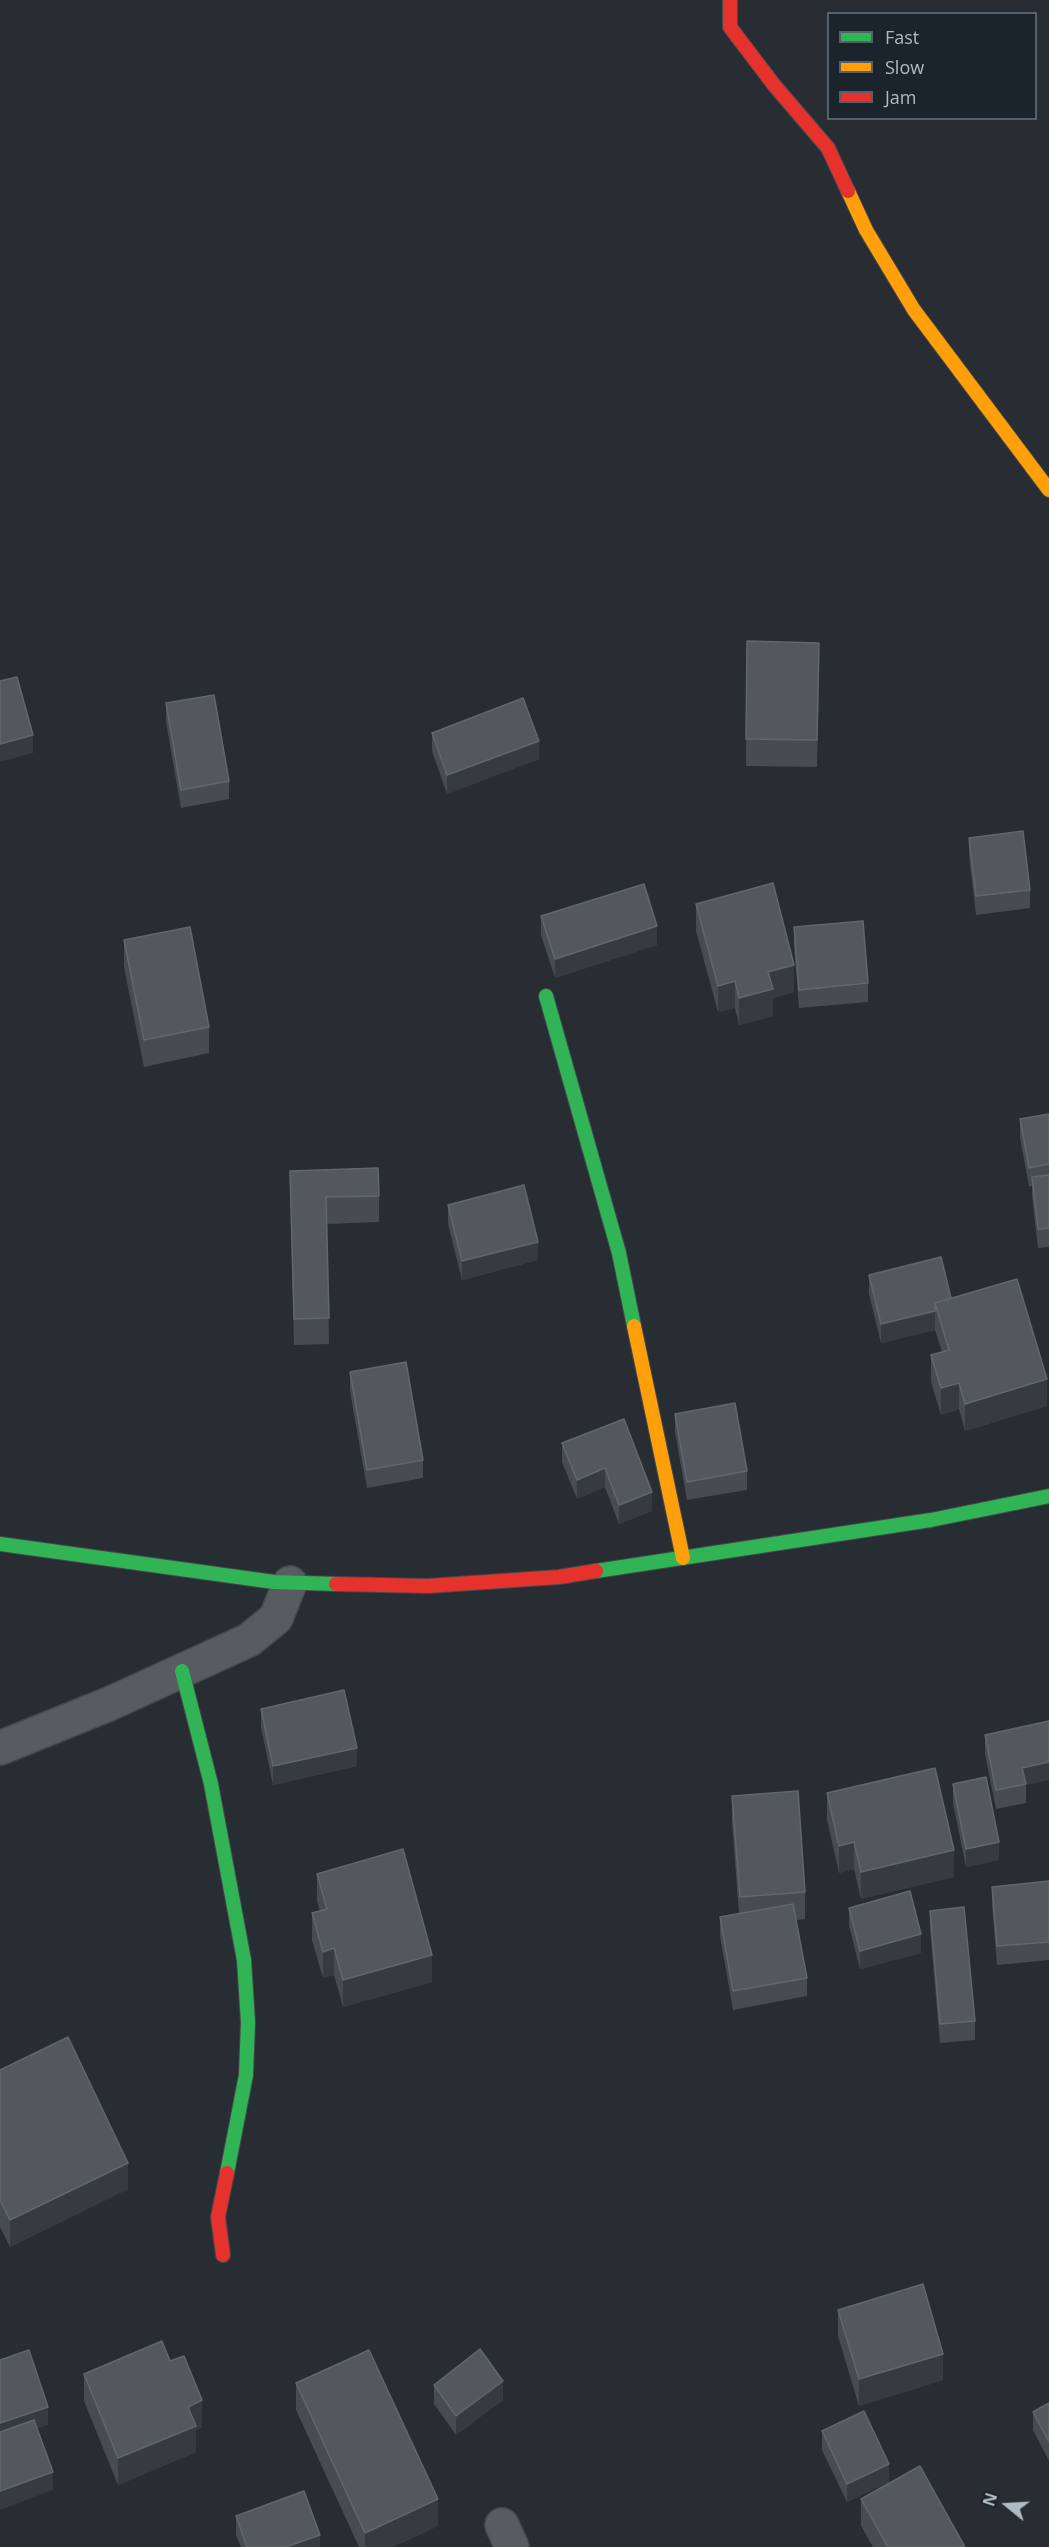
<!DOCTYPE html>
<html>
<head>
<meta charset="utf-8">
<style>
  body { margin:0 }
  #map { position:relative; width:1049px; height:2547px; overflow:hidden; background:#272d32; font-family:"Open Sans",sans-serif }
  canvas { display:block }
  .legend { position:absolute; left:827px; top:12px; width:210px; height:108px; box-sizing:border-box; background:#1b242c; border:2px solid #576068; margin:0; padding:8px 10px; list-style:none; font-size:18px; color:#b0bac3 }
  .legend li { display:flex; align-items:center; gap:12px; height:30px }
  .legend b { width:30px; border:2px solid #576068 }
  .north { position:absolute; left:977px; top:2475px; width:60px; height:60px; -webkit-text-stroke:4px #1b242c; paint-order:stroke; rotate:288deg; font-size:16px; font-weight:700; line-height:24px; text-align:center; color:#b0bac3 }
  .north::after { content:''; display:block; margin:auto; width:21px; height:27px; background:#b0bac3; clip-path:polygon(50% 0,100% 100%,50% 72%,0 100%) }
</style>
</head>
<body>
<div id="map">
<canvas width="1049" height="2547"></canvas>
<ul class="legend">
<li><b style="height:8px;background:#30b455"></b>Fast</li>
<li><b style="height:8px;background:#ff9f0a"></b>Slow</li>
<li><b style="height:8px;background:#e5322d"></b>Jam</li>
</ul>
<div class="north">N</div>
</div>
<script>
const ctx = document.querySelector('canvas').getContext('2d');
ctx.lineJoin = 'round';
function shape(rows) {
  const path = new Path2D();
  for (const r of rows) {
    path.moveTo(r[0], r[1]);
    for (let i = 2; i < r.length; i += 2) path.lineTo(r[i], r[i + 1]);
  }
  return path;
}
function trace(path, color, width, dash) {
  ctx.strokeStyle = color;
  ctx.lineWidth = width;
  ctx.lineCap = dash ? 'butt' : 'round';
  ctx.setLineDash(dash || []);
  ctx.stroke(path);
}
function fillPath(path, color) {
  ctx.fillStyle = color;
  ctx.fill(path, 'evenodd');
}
const street = shape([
  [0,1748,109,1704,249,1640,276,1618,290,1583],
  [502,2525,512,2547]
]);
const fast = shape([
  [546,996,619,1253,634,1326],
  [0,1544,274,1582,336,1584],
  [596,1571,931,1520,1049,1496],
  [182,1671,211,1784,244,1960,248,2022,246,2075,227,2173]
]);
const slow = shape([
  [848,191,866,230,914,310,1049,490],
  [634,1326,683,1558]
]);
const jam = shape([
  [730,0,730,27,774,85,828,148,848,191],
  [336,1584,428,1586,559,1577,596,1571],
  [223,2255,218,2217,227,2173]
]);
trace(street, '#44494d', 36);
trace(fast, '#44494d', 16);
trace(slow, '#44494d', 16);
trace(jam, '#44494d', 16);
trace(street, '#575c60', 33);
trace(fast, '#30b455', 14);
trace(slow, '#ff9f0a', 14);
trace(jam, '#e5322d', 14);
fillPath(shape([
  [819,670,817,767,746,766,746,739],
  [166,703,229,781,229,799,181,808,166,722],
  [432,733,539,759,447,794,432,751],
  [969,838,1030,890,1030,908,976,915,969,856],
  [696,904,794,992,773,998,773,1016,739,1025,735,1008,718,1012,696,931],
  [541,916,657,945,555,978,541,935],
  [794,927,868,983,868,1002,799,1008,794,946],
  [124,940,209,1027,209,1053,144,1067,124,967],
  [1049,1114,1049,1247,1038,1248,1032,1196,1032,1186,1029,1186,1020,1138,1020,1119],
  [290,1171,379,1196,379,1222,327,1224,329,1344,294,1345],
  [448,1205,538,1260,462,1280,448,1224],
  [869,1275,951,1298,1047,1406,965,1431,959,1409,941,1415,931,1382,931,1355,942,1352,935,1330,881,1343,869,1294],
  [350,1372,423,1460,423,1478,367,1488,350,1391],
  [675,1414,747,1471,747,1490,687,1500,675,1432],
  [624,1419,652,1511,619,1524,605,1487,577,1499,562,1462,562,1443],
  [261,1709,357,1766,273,1785,261,1727],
  [1049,1721,1026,1785,1026,1803,996,1809,985,1754,985,1735],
  [953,1784,999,1860,966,1867,953,1803],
  [827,1793,954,1877,861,1899,854,1869,839,1873,827,1820],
  [732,1796,805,1892,805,1919,796,1920,807,1978,807,1996,733,2010,720,1936,720,1917,739,1914,732,1823],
  [317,1874,432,1982,343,2007,334,1975,323,1978,312,1940,312,1913,320,1911,317,1901],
  [1049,1881,1049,1960,997,1965,992,1905,992,1887],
  [849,1908,921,1953,860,1969,849,1926],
  [930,1911,975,2021,975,2040,940,2043,930,1929],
  [0,2070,128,2189,10,2247,0,2227],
  [838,2310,943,2380,859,2406,838,2336],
  [170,2361,202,2427,196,2430,196,2452,118,2485,84,2401,84,2374],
  [296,2383,438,2526,393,2547,359,2547,296,2410],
  [434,2385,503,2400,456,2435,434,2404],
  [1049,2403,1049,2461,1033,2430,1033,2412],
  [822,2431,889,2482,847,2502,822,2450],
  [861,2499,965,2547,873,2547,861,2526],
  [236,2516,320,2547,241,2547,236,2535]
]), '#474c52');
fillPath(shape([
  [33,735,33,753,0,762,0,744],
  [539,741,539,759,447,794,447,775],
  [657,926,657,945,555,978,555,959],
  [794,965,794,992,773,998,773,1016,739,1025,739,998,768,972],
  [735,981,735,1008,718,1012,718,986],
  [538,1242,538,1260,462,1280,462,1261],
  [935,1311,935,1330,881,1343,881,1324],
  [1047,1379,1047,1406,965,1431,965,1404],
  [959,1383,959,1409,941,1415,941,1388],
  [605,1468,605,1487,577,1499,577,1480],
  [652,1492,652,1511,619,1524,619,1505],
  [357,1748,357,1766,273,1785,273,1766],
  [1049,1762,1049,1780,1026,1785,1022,1768],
  [854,1842,854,1869,839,1873,839,1846],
  [999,1842,999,1860,966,1867,966,1849],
  [954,1850,954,1877,861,1899,861,1872],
  [921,1934,921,1953,860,1969,860,1951],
  [334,1948,334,1975,323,1978,323,1952],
  [432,1955,432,1982,343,2007,343,1980],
  [128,2163,128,2189,10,2247,10,2220],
  [943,2354,943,2380,859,2406,859,2379],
  [503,2381,503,2400,456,2435,456,2416],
  [202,2400,202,2427,196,2430,196,2452,118,2485,118,2458,188,2407],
  [48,2407,48,2425,0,2442,0,2423],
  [889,2464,889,2482,847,2502,847,2484],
  [53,2472,53,2490,0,2510,0,2491],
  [438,2499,438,2526,393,2547,365,2547,365,2533],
  [320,2535,320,2547,286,2547]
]), '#353b40');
const building = shape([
  [747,641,819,643,817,740,746,739,747,641],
  [17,677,33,735,0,744,0,681,17,677],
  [214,695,229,781,181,790,166,703,214,695],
  [523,698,539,741,447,775,432,733,523,698],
  [1023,831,1030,890,976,896,969,838,1023,831],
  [773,883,794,965,768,972,773,989,739,998,735,981,718,986,696,904,773,883],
  [644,884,657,926,555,959,541,916,644,884],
  [863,921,868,983,799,990,794,927,863,921],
  [190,927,209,1027,144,1040,124,940,190,927],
  [1049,1114,1049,1164,1029,1168,1020,1119,1049,1114],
  [378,1168,379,1196,326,1197,329,1318,294,1319,290,1171,378,1168],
  [1049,1175,1049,1228,1038,1229,1032,1177,1049,1175],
  [524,1185,538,1242,462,1261,448,1205,524,1185],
  [941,1257,951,1298,935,1303,935,1311,881,1324,869,1275,941,1257],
  [1017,1279,1047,1379,965,1404,959,1383,941,1388,931,1355,949,1350,935,1303,1017,1279],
  [406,1362,423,1460,367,1470,350,1372,406,1362],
  [735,1403,747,1471,687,1482,675,1414,735,1403],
  [624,1419,652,1492,619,1505,605,1468,577,1480,562,1443,624,1419],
  [344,1690,357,1748,273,1766,261,1709,344,1690],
  [1049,1721,1049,1762,1022,1768,1026,1784,996,1790,985,1735,1049,1721],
  [935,1768,954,1850,861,1872,854,1842,839,1846,827,1793,935,1768],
  [986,1777,999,1842,966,1849,953,1784,986,1777],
  [798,1791,805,1892,740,1897,732,1796,798,1791],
  [403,1849,432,1955,343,1980,334,1948,323,1952,312,1913,327,1909,317,1874,403,1849],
  [1049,1881,1049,1942,997,1946,992,1887,1049,1881],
  [910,1891,921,1934,860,1951,849,1908,910,1891],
  [793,1904,807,1978,733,1991,720,1917,793,1904],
  [964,1907,975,2021,940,2024,930,1911,964,1907],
  [68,2037,128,2163,10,2220,0,2200,0,2070,68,2037],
  [923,2284,943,2354,859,2379,838,2310,923,2284],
  [162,2341,170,2361,184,2356,202,2400,188,2407,196,2426,118,2458,84,2374,162,2341],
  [480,2349,503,2381,456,2416,434,2385,480,2349],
  [29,2350,48,2407,0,2423,0,2360,29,2350],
  [369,2350,438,2499,365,2533,296,2383,369,2350],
  [1049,2403,1049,2442,1033,2412,1049,2403],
  [864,2411,889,2464,847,2484,822,2431,864,2411],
  [34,2420,53,2472,0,2491,0,2432,34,2420],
  [920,2466,965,2547,888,2547,861,2499,920,2466],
  [304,2491,320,2535,286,2547,247,2547,236,2516,304,2491]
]);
fillPath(building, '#52585e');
trace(building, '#61676e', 1.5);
</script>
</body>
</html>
